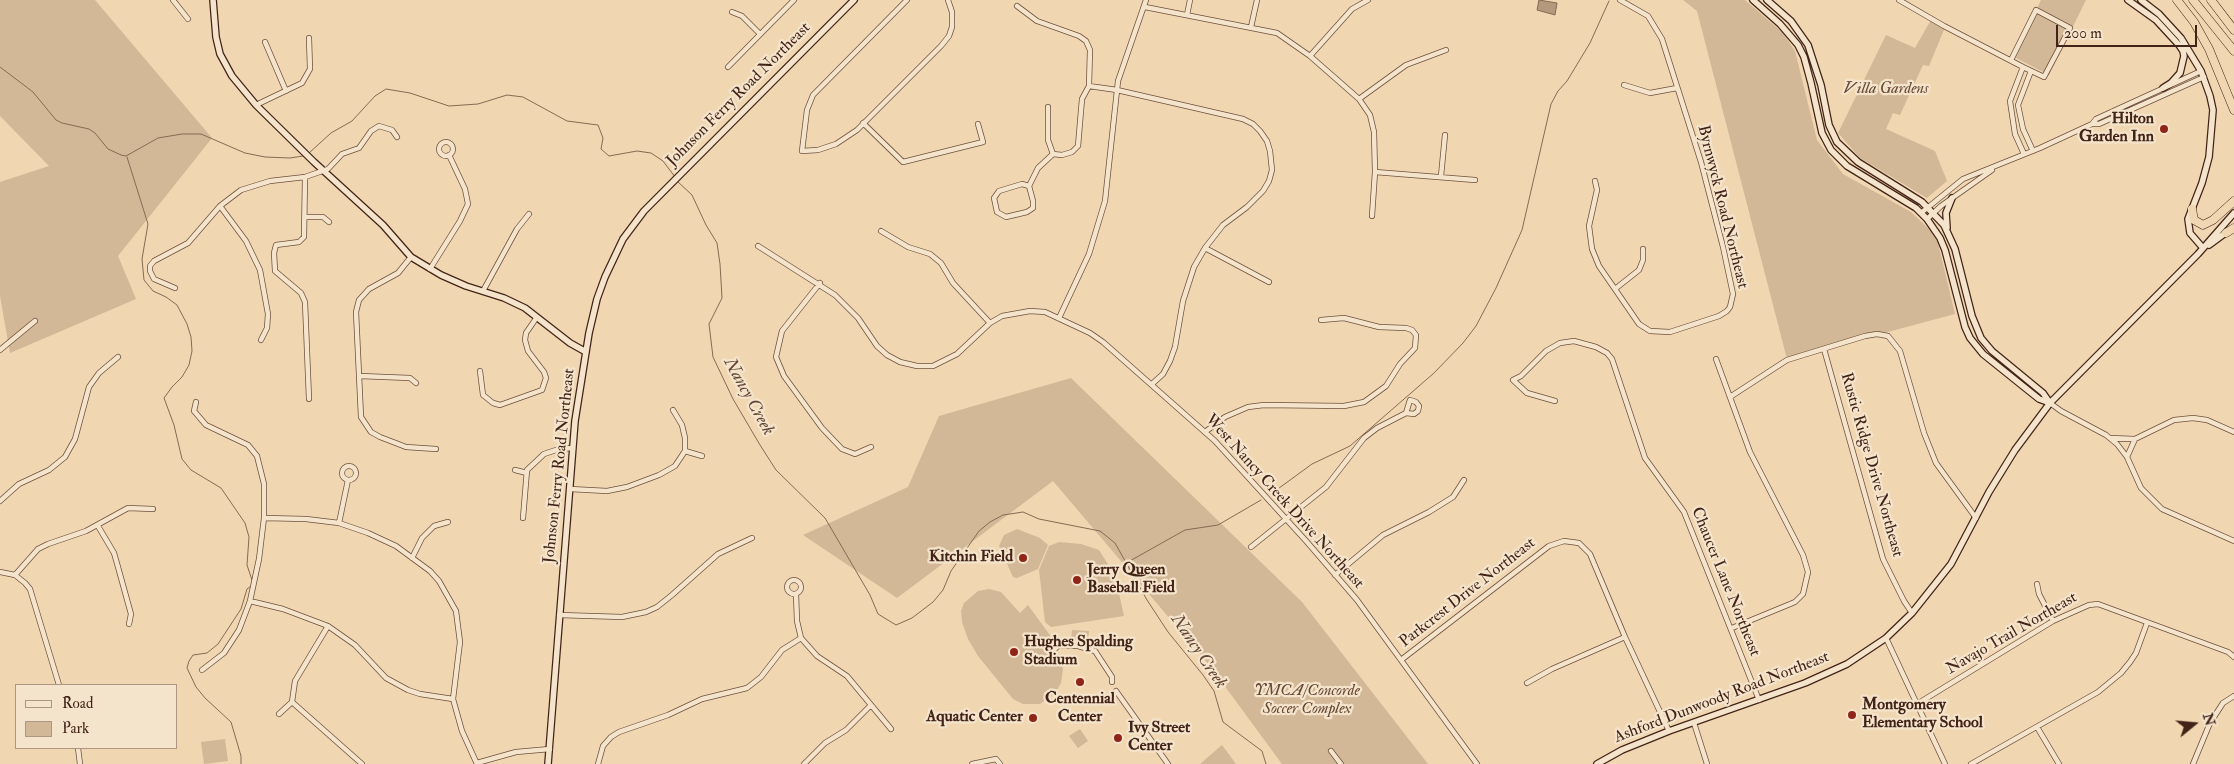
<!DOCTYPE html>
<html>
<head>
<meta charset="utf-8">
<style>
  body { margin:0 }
  #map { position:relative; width:2234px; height:764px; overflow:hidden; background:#f0d6b1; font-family:"IM FELL Double Pica",serif }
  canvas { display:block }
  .legend { position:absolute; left:15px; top:684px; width:162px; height:65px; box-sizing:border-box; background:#f5e4cc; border:1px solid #ad9784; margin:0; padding:6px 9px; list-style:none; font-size:15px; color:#422317 }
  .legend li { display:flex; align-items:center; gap:10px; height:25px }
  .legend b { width:25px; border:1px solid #ad9784 }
  .north { position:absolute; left:2169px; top:699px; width:50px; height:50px; -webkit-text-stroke:4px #f5e4cc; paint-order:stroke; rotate:73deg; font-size:14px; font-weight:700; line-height:20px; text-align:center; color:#422317 }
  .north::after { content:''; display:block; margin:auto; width:18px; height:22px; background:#422317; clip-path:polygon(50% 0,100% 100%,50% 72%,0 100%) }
  .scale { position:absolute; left:2056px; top:25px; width:141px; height:22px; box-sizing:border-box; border:2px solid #422317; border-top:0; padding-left:6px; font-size:15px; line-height:18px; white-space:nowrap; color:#422317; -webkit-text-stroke:4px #f5e4cc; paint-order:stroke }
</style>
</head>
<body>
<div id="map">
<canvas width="2234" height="764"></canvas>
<ul class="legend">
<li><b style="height:6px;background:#f5e4cc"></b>Road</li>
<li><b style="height:14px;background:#d2b897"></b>Park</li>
</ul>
<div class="north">N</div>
<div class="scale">200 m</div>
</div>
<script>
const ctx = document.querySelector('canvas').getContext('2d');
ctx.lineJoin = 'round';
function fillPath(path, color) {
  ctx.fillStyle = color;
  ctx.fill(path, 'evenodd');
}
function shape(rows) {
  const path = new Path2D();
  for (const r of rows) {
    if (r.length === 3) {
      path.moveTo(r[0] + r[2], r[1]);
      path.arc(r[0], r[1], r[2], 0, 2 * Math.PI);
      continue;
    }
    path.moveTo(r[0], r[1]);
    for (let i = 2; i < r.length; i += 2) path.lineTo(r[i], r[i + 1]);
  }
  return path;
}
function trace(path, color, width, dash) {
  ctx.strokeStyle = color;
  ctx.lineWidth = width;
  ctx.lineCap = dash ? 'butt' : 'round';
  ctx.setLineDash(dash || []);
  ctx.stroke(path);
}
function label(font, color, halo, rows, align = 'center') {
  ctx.font = font + ' "IM FELL Double Pica",serif';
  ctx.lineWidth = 4.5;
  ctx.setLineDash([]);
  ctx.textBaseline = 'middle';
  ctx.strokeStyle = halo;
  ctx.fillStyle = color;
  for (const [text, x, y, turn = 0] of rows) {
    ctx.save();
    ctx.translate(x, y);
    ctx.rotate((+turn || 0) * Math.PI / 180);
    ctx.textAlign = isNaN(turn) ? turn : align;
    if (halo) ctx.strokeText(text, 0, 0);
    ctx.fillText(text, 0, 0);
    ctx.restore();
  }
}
fillPath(shape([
  [0,0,95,0,212,138,118,256,136,299,10,353,0,296,0,182,49,166,0,116],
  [1683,0,1745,0,1783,33,1795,51,1817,140,1843,174,1911,212,1929,229,1938,243,1955,314,1787,359,1697,11],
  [2041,0,2086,0,2049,75,2014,57],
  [1932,18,1946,25,1929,66,1923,65,1900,115,1893,113,1886,129,1935,151,1947,181,1927,198,1860,158,1838,133,1886,35,1915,48],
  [1071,378,1302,602,1428,764,1282,764,1210,666,1053,481,897,598,803,535,908,487,939,416],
  [1017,529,1040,538,1048,545,1038,569,1017,578,1013,577,999,546,1004,535],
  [1059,542,1081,544,1099,550,1109,566,1118,589,1124,616,1051,627,1045,622,1039,570,1049,546],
  [989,589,1001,592,1020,613,1028,605,1055,642,1049,647,1060,659,1063,669,1061,683,1055,693,1040,704,1023,704,1013,699,978,656,968,639,962,622,961,611,964,603,978,591],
  [1072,630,1089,631,1088,641,1071,640],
  [1080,729,1088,741,1078,748,1069,736],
  [225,739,228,761,204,764,201,742],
  [1222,745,1236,764,1200,764]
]), '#d2b897');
const water = shape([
  [1539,0,1557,3,1555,15,1537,10,1539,0]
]);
fillPath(water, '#b5997d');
trace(water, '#876a54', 1);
trace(shape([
  [0,67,33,92,56,120,62,123,89,129,95,133,108,149,121,155,126,156,158,138,182,134,201,134,245,153,265,157,290,158,303,156],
  [309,153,331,133,352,121,375,96,386,89,410,93,449,106,478,104,507,95,523,97,567,121,598,125,603,138,601,149,609,156,637,151,651,153,663,161,675,177],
  [127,157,148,224,142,259,144,280,153,291,166,297,177,305,187,324,191,337,192,351,189,365,182,377,172,387,164,398,174,425,182,459,191,470,221,488,245,523,249,537,247,565,252,580],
  [677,181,692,195,706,225,717,243,720,264,722,298,709,324,713,357,733,399,760,445,776,470,825,518,870,595,878,614,896,625,912,618,933,602,943,590,951,571,979,531,990,522,1003,515,1023,512,1039,519,1100,531,1115,543,1147,600,1168,632,1203,675,1214,691,1223,722,1262,751,1266,764],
  [1271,494,1312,464,1350,446,1434,373,1463,343,1476,326,1496,288,1522,230,1551,104,1558,91,1567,81,1590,43,1609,1],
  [1128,562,1185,530,1218,525,1261,500],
  [241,764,241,756,231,722,205,698,196,687,187,668,189,661,193,655,207,653,218,644,241,609,247,589,251,586]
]), '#876a54', 1);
const street = shape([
  [173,0,188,19],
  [907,0,813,95,807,110,802,151,818,150,836,144,857,130,941,46,949,36,952,27,952,12,948,0],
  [1899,0,1944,26,2023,67,2044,77,2070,28,2036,10,2011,60],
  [1017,6,1037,21,1079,36,1086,41,1090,50,1089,86,1082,99,1078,146,1072,152,1062,155,1053,154,1048,140,1048,107],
  [1145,7,1277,33,1310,56,1359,99,1370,115,1374,132,1375,172,1372,216],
  [732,12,742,16,760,34],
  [1187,15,1190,0],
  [1251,27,1257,0],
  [265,42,286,91],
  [1310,56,1352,9,1368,0],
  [728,67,794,0],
  [2023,67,2010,101,2015,134,2024,154],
  [2031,71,2018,105,2023,129,2033,151],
  [1624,85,1650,93,1677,88],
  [1089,86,1117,90,1243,119,1253,124,1260,131,1267,141,1270,151,1272,170,1269,181,1263,191,1247,207,1223,225,1205,248,1194,267,1183,301,1175,347,1170,361,1163,374,1152,384],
  [1359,99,1406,65,1446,50],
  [256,105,302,83,310,69,309,38],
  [863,123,903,162,983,142,978,124],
  [2092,124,2099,124,2204,77],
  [446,149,7],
  [1375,172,1475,180],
  [1441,176,1445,135],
  [305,177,304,237,299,242,276,245,274,253,275,271,301,293,305,302,309,399],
  [1595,181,1597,190,1589,226,1592,249,1599,266,1639,324,1650,331,1670,332,1719,316,1727,311,1730,307,1733,294,1723,247,1701,162,1662,39,1648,16,1620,0],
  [1022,184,1029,186,1033,201,1033,208,1027,212,1006,217,997,212,994,198,999,191,1022,184],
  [1029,186,1038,168,1053,154],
  [220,206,246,241,260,270,268,314,267,328,261,340],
  [1921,213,1963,179,2040,148,2092,124,2096,119,2201,71],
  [306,217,323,217,329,222],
  [1927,219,1941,206,1992,170],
  [881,231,908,247,930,254,941,263,953,283,990,323],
  [758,246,835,295,858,318,877,346,887,355,900,362,917,366,933,366,957,354,990,323,1002,316,1030,311,1045,312,1090,333,1103,342,1215,441,1307,542,1357,600,1477,764],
  [1205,248,1269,282],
  [411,257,398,273,369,289,359,300,356,312,361,417,371,432,380,437,406,447,436,449],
  [430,269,460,221,468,204,465,189,449,155],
  [820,283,782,331,776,357,784,376,822,428,842,449,855,454,871,447],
  [175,288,154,279,150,271,150,266,154,261,188,243,220,206,241,190,270,181,305,177,328,169,342,154,359,148,371,131,379,126,392,130,397,137],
  [1615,289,1639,270,1643,260,1643,249],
  [483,291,517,229,529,214],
  [1059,318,1089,254,1105,201,1118,81,1146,0],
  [1824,349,1883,559,1904,601,1912,613],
  [0,350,35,321],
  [1716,359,1750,452,1803,555,1808,572,1803,594,1795,602,1732,628],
  [480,371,483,395,493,403,500,405,542,390,546,378,544,372,528,351,525,340,526,333,537,317],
  [360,376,410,378,416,383],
  [1730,397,1787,360,1865,336,1877,334,1888,336,1900,351,1924,433,1936,463,1976,518],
  [1555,401,1527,393,1513,380,1521,376,1546,351,1560,343,1574,341,1596,347,1607,353,1612,359,1645,458,1684,512,1759,700],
  [196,402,194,411,206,425,248,445,257,456,264,484,264,518,259,559,250,601,239,630,224,653,202,670],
  [2050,403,2061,411,2106,435,2117,444,2127,457,2141,488,2162,509,2234,541],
  [1205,432,1225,417,1248,407,1264,405,1344,406,1364,402,1386,386,1400,364,1415,348,1416,335,1412,330,1406,328,1379,327,1344,318,1321,320],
  [2110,438,2135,439],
  [685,451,702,456],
  [2127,457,2135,439,2174,420,2193,418,2207,420,2234,432],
  [349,473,7],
  [515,470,527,473],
  [570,489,607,491,627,487,659,475,675,466,685,451,685,438,682,425,673,410],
  [0,501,19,484,49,470,65,457,75,439,89,387,99,373,118,357],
  [264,518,306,519,339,523,368,533,396,546,430,571,439,581,456,611,460,642,453,699,462,731,477,764],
  [523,518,527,470,544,454,559,449,573,448],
  [339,523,348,480],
  [98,526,114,553,118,567,131,614,129,624],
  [1251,547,1326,487,1364,438,1377,428,1406,413,1414,414,1418,411,1419,406,1416,402,1410,400,1406,413],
  [412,558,422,538,434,526,448,522],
  [0,572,15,575,25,583,30,589,59,685],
  [15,575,38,549,48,544,86,531,128,508,153,509],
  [1335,575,1383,535,1429,512,1453,497,1464,480],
  [794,587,7],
  [2037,584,2039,594,2053,621],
  [796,594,797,621,801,638,817,656,847,676,891,729],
  [250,601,283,609,328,626,355,645,386,678,408,690,420,694,453,699],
  [559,615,622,617,646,612,657,607,672,595,718,554,752,538],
  [1886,638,1945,764],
  [1050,654,1059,645,1078,646,1095,651,1112,677,1112,682],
  [1401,660,1549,546,1564,541,1579,543,1590,554,1625,637,1669,731],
  [1527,683,1552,669,1625,637],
  [1116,691,1168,764],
  [292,702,362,764],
  [1917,704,2053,621,2089,605,2098,604,2228,652,2234,657],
  [279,714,292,702,295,681,328,626],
  [1694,723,1707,764],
  [2037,727,2059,764],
  [78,748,80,764],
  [1331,751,1341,764],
  [477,763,516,752,550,749],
  [598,764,603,746,611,737,619,732,668,715,702,699,747,688,761,677,782,650,801,638],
  [804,764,825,743,846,730,871,705],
  [972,764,996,759,1000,764],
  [1971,764,2098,692,2121,673,2130,662,2136,653,2147,623],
  [2193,764,2210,723,2223,703,2234,696]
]);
const secondary = shape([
  [213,0,216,37,220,54,232,76,256,105,314,162,383,225,411,257,441,275,466,286,504,298,525,308,570,343,586,352],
  [1753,0,1780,24,1798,45,1804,57,1811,83,1822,133,1831,150,1847,166,1916,208,1927,219,1940,238,1945,250,1965,327,1970,338,1983,354,2039,399,2050,403],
  [1767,0,1791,21,1808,45,1821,85,1829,125,1837,142,1858,162,1922,202,1944,225,1955,249,1972,316,1981,338,1992,351,2043,393,2050,403],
  [2128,0,2156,20,2179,45,2183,51,2184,56,2180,73,2171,83,2163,88],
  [2141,0,2159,14,2181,38,2201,71,2210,96,2213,110,2209,157,2202,183,2188,219,2190,233,2203,248],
  [1947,228,1946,213,1952,198],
  [2209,245,2228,231],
  [548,764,575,421,589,333,597,299,605,277,623,239,644,211,854,0],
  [1597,764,1622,750,1669,731,1805,683,1847,664,1886,638,1912,613,1951,564,1989,492,2015,450,2050,403,2198,254,2234,213]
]);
const highway = shape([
  [2177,0,2194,22,2209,49,2234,110],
  [2193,0,2234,51],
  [2211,0,2234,30],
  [2192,209,2194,220,2203,225,2213,220,2234,201],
  [2226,233,2234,228]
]);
trace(street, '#6e503e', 6);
trace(secondary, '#422317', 8);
trace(highway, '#422317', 9);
trace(street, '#f5e4cc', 4.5);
trace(secondary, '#f5e4cc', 5.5);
trace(highway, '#f0d6b1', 8);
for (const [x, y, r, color] of [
  [2164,129,5,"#8f2418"],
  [1023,558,5,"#8f2418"],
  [1077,580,5,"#8f2418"],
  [1014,652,5,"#8f2418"],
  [1080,682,5,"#8f2418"],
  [1852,715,5,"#8f2418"],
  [1033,718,5,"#8f2418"],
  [1118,738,5,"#8f2418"]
]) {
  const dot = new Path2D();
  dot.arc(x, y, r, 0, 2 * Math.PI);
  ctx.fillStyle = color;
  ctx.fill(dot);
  trace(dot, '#f5e4cc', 2);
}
label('italic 16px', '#664837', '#f5e4cc', [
  ["Villa Gardens",1886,90],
  ["YMCA/Concorde",1307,692],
  ["Soccer Complex",1307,710]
]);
label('16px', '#422317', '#f5e4cc', [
  ["Johnson Ferry Road Northeast",739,95,-45],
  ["Byrnwyck Road Northeast",1722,207,76],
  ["Rustic Ridge Drive Northeast",1871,465,74],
  ["Johnson Ferry Road Northeast",560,466,-84],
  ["West Nancy Creek Drive Northeast",1284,502,48],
  ["Chaucer Lane Northeast",1725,582,68],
  ["Parkcrest Drive Northeast",1468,593,-38],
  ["Navajo Trail Northeast",2012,634,-30],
  ["Ashford Dunwoody Road Northeast",1722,698,-21]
]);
label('bold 16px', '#422317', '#f5e4cc', [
  ["Hilton",2154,120,"right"],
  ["Garden Inn",2154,138,"right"],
  ["Kitchin Field",1013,558,"right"],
  ["Jerry Queen",1087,571],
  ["Baseball Field",1087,589],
  ["Hughes Spalding",1024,643],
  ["Stadium",1024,661],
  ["Centennial",1080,700,"center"],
  ["Center",1080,718,"center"],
  ["Montgomery",1862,706],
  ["Elementary School",1862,724],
  ["Aquatic Center",1023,718,"right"],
  ["Ivy Street",1128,729],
  ["Center",1128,747]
], 'left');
label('italic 18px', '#644636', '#f5e4cc', [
  ["Nancy Creek",748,397,61],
  ["Nancy Creek",1198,652,56]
]);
</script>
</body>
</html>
